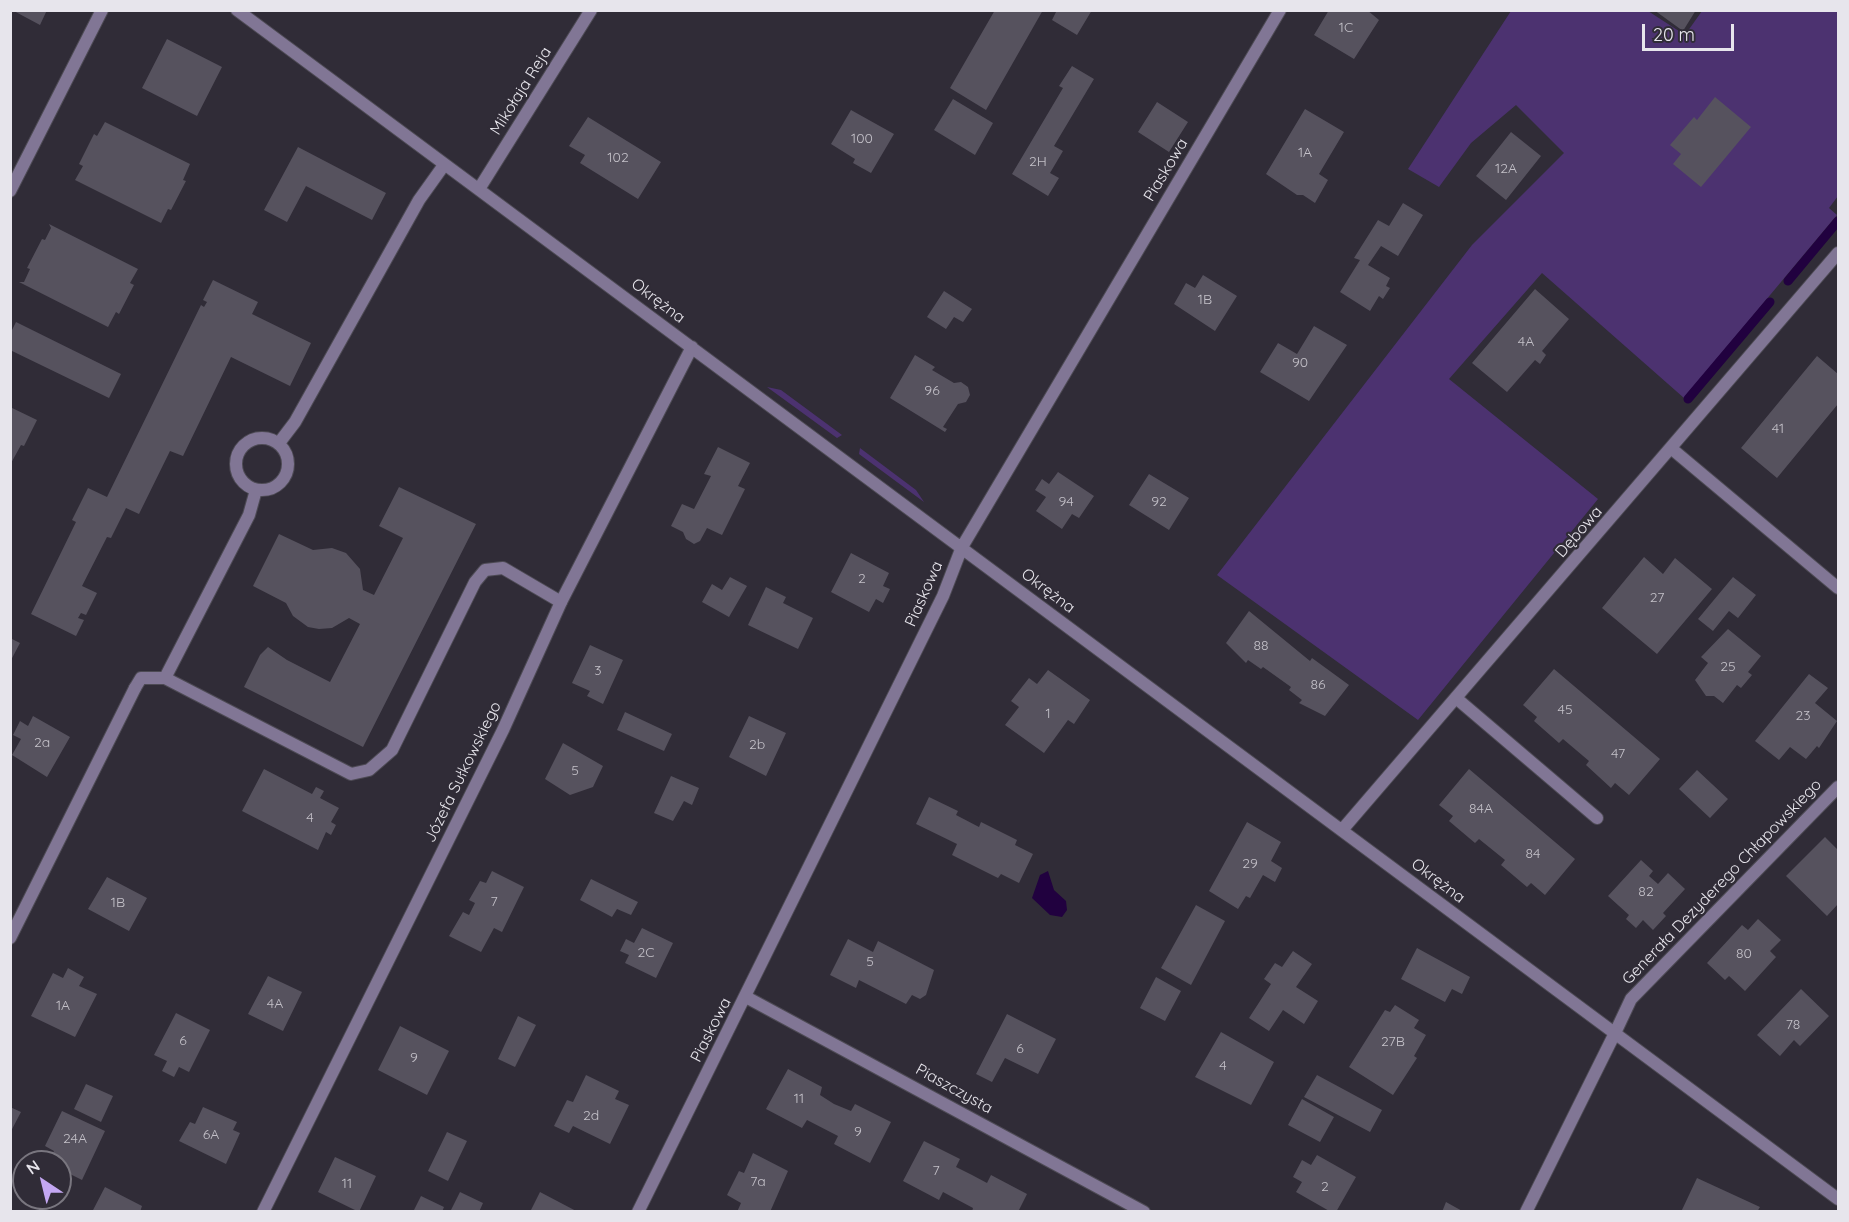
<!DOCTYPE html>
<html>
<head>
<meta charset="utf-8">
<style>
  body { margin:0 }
  #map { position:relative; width:1849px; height:1222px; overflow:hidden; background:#302c37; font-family:Quicksand,sans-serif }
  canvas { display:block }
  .frame { position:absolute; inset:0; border:12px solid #e7e5ec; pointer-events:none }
  .north { position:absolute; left:12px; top:1150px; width:60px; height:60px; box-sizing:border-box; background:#302c37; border:2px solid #79767f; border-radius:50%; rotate:325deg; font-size:16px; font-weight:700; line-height:24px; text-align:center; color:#e7e5ec }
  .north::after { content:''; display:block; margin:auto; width:21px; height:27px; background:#c3a7f2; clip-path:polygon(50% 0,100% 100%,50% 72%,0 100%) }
  .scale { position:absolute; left:1642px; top:24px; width:92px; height:27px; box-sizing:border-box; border:3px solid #e7e5ec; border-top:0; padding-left:8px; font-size:18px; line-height:21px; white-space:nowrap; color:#e7e5ec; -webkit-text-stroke:4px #302c37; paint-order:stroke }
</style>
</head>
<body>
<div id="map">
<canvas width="1849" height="1222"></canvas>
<div class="frame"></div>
<div class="north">N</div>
<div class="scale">20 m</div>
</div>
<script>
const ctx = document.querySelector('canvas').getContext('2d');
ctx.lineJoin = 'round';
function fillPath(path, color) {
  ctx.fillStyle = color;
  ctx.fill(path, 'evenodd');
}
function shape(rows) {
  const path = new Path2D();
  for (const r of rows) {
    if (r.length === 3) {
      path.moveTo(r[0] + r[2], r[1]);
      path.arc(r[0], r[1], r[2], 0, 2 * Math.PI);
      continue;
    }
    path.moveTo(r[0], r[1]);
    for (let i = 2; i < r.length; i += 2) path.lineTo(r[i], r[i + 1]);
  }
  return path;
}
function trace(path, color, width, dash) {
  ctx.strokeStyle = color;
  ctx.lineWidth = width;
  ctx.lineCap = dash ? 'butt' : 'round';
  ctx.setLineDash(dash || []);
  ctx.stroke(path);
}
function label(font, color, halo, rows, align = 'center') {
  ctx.font = font + ' Quicksand,sans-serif';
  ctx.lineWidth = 4.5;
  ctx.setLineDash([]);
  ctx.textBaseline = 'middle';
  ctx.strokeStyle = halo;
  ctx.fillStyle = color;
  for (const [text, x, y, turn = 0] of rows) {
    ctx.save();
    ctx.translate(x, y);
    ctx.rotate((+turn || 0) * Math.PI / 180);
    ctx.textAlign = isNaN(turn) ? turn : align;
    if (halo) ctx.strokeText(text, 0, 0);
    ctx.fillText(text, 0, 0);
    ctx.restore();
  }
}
fillPath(shape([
  [1511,11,1648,11,1685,35,1702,11,1838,11,1838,196,1829,208,1837,215,1684,398,1542,273,1449,379,1598,499,1418,720,1217,575,1472,245,1564,153,1516,105,1471,143,1439,187,1408,169],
  [767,387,781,390,842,435,837,438],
  [860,448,916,490,924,502,859,454]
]), '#4c3270');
fillPath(shape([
  [1048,871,1054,890,1066,901,1067,910,1062,917,1050,915,1032,898,1040,875]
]), '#21013f');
trace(shape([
  [1788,281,1838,221],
  [1688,399,1770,302]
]), '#21013f', 9);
fillPath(shape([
  [12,10,47,10,40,25],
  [995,10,1043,10,986,110,950,88],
  [1057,10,1092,10,1077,35,1052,20],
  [1329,10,1367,10,1379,20,1354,59,1314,35],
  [1654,10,1696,10,1683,31],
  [167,39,222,67,197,116,142,88],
  [1072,66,1094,79,1054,146,1063,151,1050,173,1059,178,1048,196,1012,174,1063,88,1059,86],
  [1715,97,1751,127,1701,187,1673,164,1681,154,1670,145,1694,117,1697,120],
  [953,99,993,123,975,155,934,130],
  [1157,102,1188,122,1169,152,1138,132],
  [1305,109,1344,132,1319,174,1328,180,1315,203,1303,195,1297,195,1266,174],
  [851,110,894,134,871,173,853,163,855,159,831,144],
  [588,117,661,162,638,199,580,163,585,155,569,146],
  [105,122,190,164,183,180,186,181,171,210,168,209,161,223,75,180,83,166,79,164,94,134,97,136],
  [1511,132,1541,156,1506,200,1476,176],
  [298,147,386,193,372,220,306,186,287,222,264,210],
  [1403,203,1423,215,1398,256,1381,246,1368,265,1390,278,1386,286,1390,288,1383,299,1379,296,1370,311,1340,292,1360,260,1354,258,1378,220,1389,226],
  [49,224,138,269,130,283,134,285,119,314,116,312,108,327,19,282,24,282,30,269,27,268,42,239,45,240,51,228],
  [1203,275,1237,296,1215,331,1174,304,1186,283,1195,288],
  [213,280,258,302,252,314,311,343,290,386,231,357,183,456,170,451,139,514,126,508,111,538,107,537,82,586,97,593,86,615,81,613,78,618,84,620,76,636,31,614,76,522,72,520,88,488,107,497,201,305,204,307,207,302,203,300],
  [1535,289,1569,319,1542,351,1546,355,1540,364,1535,360,1507,392,1472,363],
  [944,291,972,309,963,322,954,317,946,329,927,317],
  [16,322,121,374,109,398,10,350,10,334],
  [1314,326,1347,345,1309,401,1260,372,1278,343,1297,354],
  [915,355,935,367,932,370,954,383,961,382,968,387,970,395,966,402,958,404,943,427,947,429,945,432,890,398],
  [1817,356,1838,374,1838,404,1777,478,1741,448],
  [10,407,37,420,24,446,21,445,10,465],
  [718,447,750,463,738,486,745,489,722,535,707,528,700,541,694,544,686,539,683,532,671,526,682,504,694,509,711,476,704,474],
  [1058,472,1094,496,1079,518,1072,514,1062,529,1036,511,1046,497,1035,490,1042,479,1049,484],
  [1149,474,1189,498,1169,530,1129,505],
  [399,487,476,524,363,747,244,687,260,655,268,647,287,660,330,682,360,624,349,618,332,628,319,629,308,627,293,616,286,603,253,586,279,534,313,550,332,548,346,553,360,569,363,590,374,595,403,538,379,526],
  [851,553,889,573,883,586,890,589,883,603,876,599,869,612,831,592],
  [1644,557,1663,574,1675,558,1712,589,1657,654,1602,608],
  [730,577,747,586,729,617,702,602,712,584,722,590],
  [1733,577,1756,595,1738,618,1729,611,1713,631,1698,619],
  [766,587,786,597,783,603,813,618,798,649,748,625],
  [1249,611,1310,661,1312,658,1349,685,1325,716,1299,703,1302,700,1289,690,1291,687,1263,667,1261,669,1248,660,1246,663,1226,643],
  [1728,629,1761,656,1748,672,1752,675,1741,688,1737,685,1723,703,1714,696,1706,696,1695,680,1708,663,1701,657],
  [10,638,20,643,10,662],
  [590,645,623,660,603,704,587,696,590,691,572,683],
  [1554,669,1660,759,1629,795,1615,783,1611,788,1586,765,1589,761,1563,739,1559,743,1534,721,1537,717,1523,705],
  [1048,670,1090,700,1074,724,1068,720,1044,753,1005,725,1019,707,1011,701,1029,678,1037,684],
  [1809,674,1828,688,1815,703,1837,721,1819,748,1817,746,1806,759,1790,747,1779,760,1755,741],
  [625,712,672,734,664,751,617,730],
  [33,716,70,737,47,777,12,755,21,739,13,735,20,721,28,726],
  [749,716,786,733,766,776,729,757],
  [563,743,603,766,593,787,570,795,545,779],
  [264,769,312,794,316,787,324,791,320,798,339,808,331,822,336,825,331,835,326,832,318,850,242,811],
  [1469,769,1575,859,1545,895,1531,883,1527,887,1501,865,1505,860,1479,839,1475,843,1449,821,1453,816,1439,805],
  [1697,770,1728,799,1710,818,1679,789],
  [671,776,699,788,692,805,684,801,673,821,654,813],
  [929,797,958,811,956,815,979,827,981,822,1017,840,1015,845,1033,854,1019,883,1001,874,998,878,952,855,957,844,916,824],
  [1247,822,1281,842,1271,861,1282,868,1275,882,1263,875,1250,898,1246,896,1238,909,1209,891],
  [1825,837,1838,850,1838,904,1827,916,1786,876],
  [1641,860,1653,871,1649,876,1658,884,1668,873,1685,889,1663,913,1666,916,1653,930,1643,920,1636,928,1626,919,1629,915,1608,896],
  [492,871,524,887,502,932,494,928,481,952,449,936,463,912,469,915,475,903,469,900,480,881,486,883],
  [107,877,147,898,129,931,88,909],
  [591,879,638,902,631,915,617,909,612,917,580,900],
  [1196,905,1225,921,1191,985,1161,968],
  [1758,919,1781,940,1770,951,1776,957,1745,991,1729,976,1725,980,1707,963,1742,925,1748,930],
  [642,928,673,943,656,978,625,963,629,955,620,951,626,939,634,943],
  [848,939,873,952,878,941,934,970,926,995,920,999,912,995,906,1004,859,980,856,988,830,975],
  [1417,948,1470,977,1462,994,1452,989,1445,1002,1401,979],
  [1293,951,1312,964,1296,987,1318,1001,1304,1024,1283,1010,1269,1031,1249,1018,1271,984,1264,979,1275,963,1282,967],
  [68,968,84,977,79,986,97,994,75,1037,31,1016,53,973,63,978],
  [268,976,302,992,283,1031,248,1014],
  [1156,977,1181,991,1165,1021,1140,1008],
  [1801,989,1829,1016,1800,1046,1794,1040,1780,1056,1757,1035],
  [1395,1005,1419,1020,1414,1028,1426,1035,1414,1056,1417,1058,1393,1095,1349,1067,1385,1010,1390,1012],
  [176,1013,210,1030,189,1072,179,1067,174,1077,162,1071,167,1061,154,1055],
  [1007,1014,1056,1039,1038,1074,1005,1058,992,1082,976,1074],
  [518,1016,536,1025,515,1067,498,1059],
  [400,1026,449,1051,427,1095,378,1070],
  [1221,1032,1274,1062,1251,1105,1195,1077],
  [788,1069,822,1087,820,1095,834,1104,851,1111,855,1104,891,1122,870,1163,834,1144,838,1136,807,1120,802,1128,766,1109],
  [586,1075,619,1091,615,1099,629,1105,610,1144,573,1126,569,1133,554,1126,567,1100,573,1102],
  [1317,1075,1382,1110,1370,1132,1304,1097],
  [86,1084,113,1096,101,1122,74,1109],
  [1302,1099,1334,1117,1320,1142,1288,1125],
  [10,1107,21,1112,10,1133],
  [203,1107,237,1122,233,1130,240,1133,226,1164,179,1141,190,1122,195,1124],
  [62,1111,105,1131,82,1180,60,1169,60,1162,49,1162,54,1151,45,1146],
  [447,1132,467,1141,448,1181,428,1171],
  [924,1141,960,1159,956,1167,972,1175,987,1183,991,1175,1027,1194,1018,1212,972,1212,973,1208,943,1192,939,1200,903,1181],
  [753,1153,788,1171,770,1212,737,1212,741,1203,727,1195,739,1171,744,1173],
  [1317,1155,1356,1177,1336,1212,1331,1212,1296,1192,1302,1182,1293,1177,1302,1160,1311,1165],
  [335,1157,376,1176,359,1212,318,1192],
  [1697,1178,1760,1207,1757,1212,1681,1212],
  [105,1187,142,1206,140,1212,92,1212],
  [460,1192,483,1203,479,1212,450,1212],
  [540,1192,578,1212,530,1212],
  [421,1196,444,1207,442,1212,413,1212],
  [1446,1202,1464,1212,1442,1212]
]), '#56525e');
const service = shape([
  [10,191,102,10],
  [262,464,26],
  [279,443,295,422,419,200,444,165],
  [165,678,351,774,369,770,392,750,475,582,485,570,503,568,561,602],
  [135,688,141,678,165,678,249,515,256,490],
  [1456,698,1597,818],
  [1615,1033,1631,999,1838,787]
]);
const minor = shape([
  [237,10,1838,1199],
  [479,189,591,10],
  [1672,449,1838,588],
  [1342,830,1838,253],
  [10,938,135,688],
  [746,997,1144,1212],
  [263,1212,503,730,561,602,692,347],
  [638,1212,943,596,962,547,1280,10],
  [1526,1212,1615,1033]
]);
trace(service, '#4d4a54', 14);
trace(minor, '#4d4a54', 14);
trace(service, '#817695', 12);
trace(minor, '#817695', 12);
label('14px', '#c3c0c8', null, [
  ["1C",1346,28],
  ["100",862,139],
  ["1A",1305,153],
  ["102",618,158],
  ["2H",1038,162],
  ["12A",1506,169],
  ["1B",1205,300],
  ["4A",1526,342],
  ["90",1300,363],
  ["96",932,391],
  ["41",1778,429],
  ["94",1066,502],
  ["92",1159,502],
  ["2",862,579],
  ["27",1657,598],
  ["88",1261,646],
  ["25",1728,667],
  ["3",598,671],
  ["86",1318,685],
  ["45",1565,710],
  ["1",1048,714],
  ["23",1803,716],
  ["2a",42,743],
  ["2b",757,745],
  ["47",1618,754],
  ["5",575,771],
  ["84A",1481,809],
  ["4",310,818],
  ["84",1533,854],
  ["29",1250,864],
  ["82",1646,892],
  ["7",494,902],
  ["1B",118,903],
  ["2C",646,953],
  ["80",1744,954],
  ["5",870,962],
  ["4A",275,1004],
  ["1A",63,1006],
  ["78",1793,1025],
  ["6",183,1041],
  ["27B",1393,1042],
  ["6",1020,1049],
  ["9",414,1058],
  ["4",1223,1066],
  ["11",799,1099],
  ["2d",591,1116],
  ["9",858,1132],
  ["6A",211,1135],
  ["24A",75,1139],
  ["7",936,1171],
  ["7a",758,1182],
  ["11",347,1184],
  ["2",1325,1187]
]);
label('16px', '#e7e5ec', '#302c37', [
  ["Mikołaja Reja",521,91,-58],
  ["Piaskowa",1166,170,-59],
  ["Okrężna",658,301,37],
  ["Dębowa",1579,532,-49],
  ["Okrężna",1048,591,37],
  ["Piaskowa",924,594,-66],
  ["Józefa Sułkowskiego",463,772,-64],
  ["Okrężna",1438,881,37],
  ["Generała Dezyderego Chłapowskiego",1722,882,-46],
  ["Piaskowa",711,1030,-63],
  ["Piaszczysta",954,1089,29]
]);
</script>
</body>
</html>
